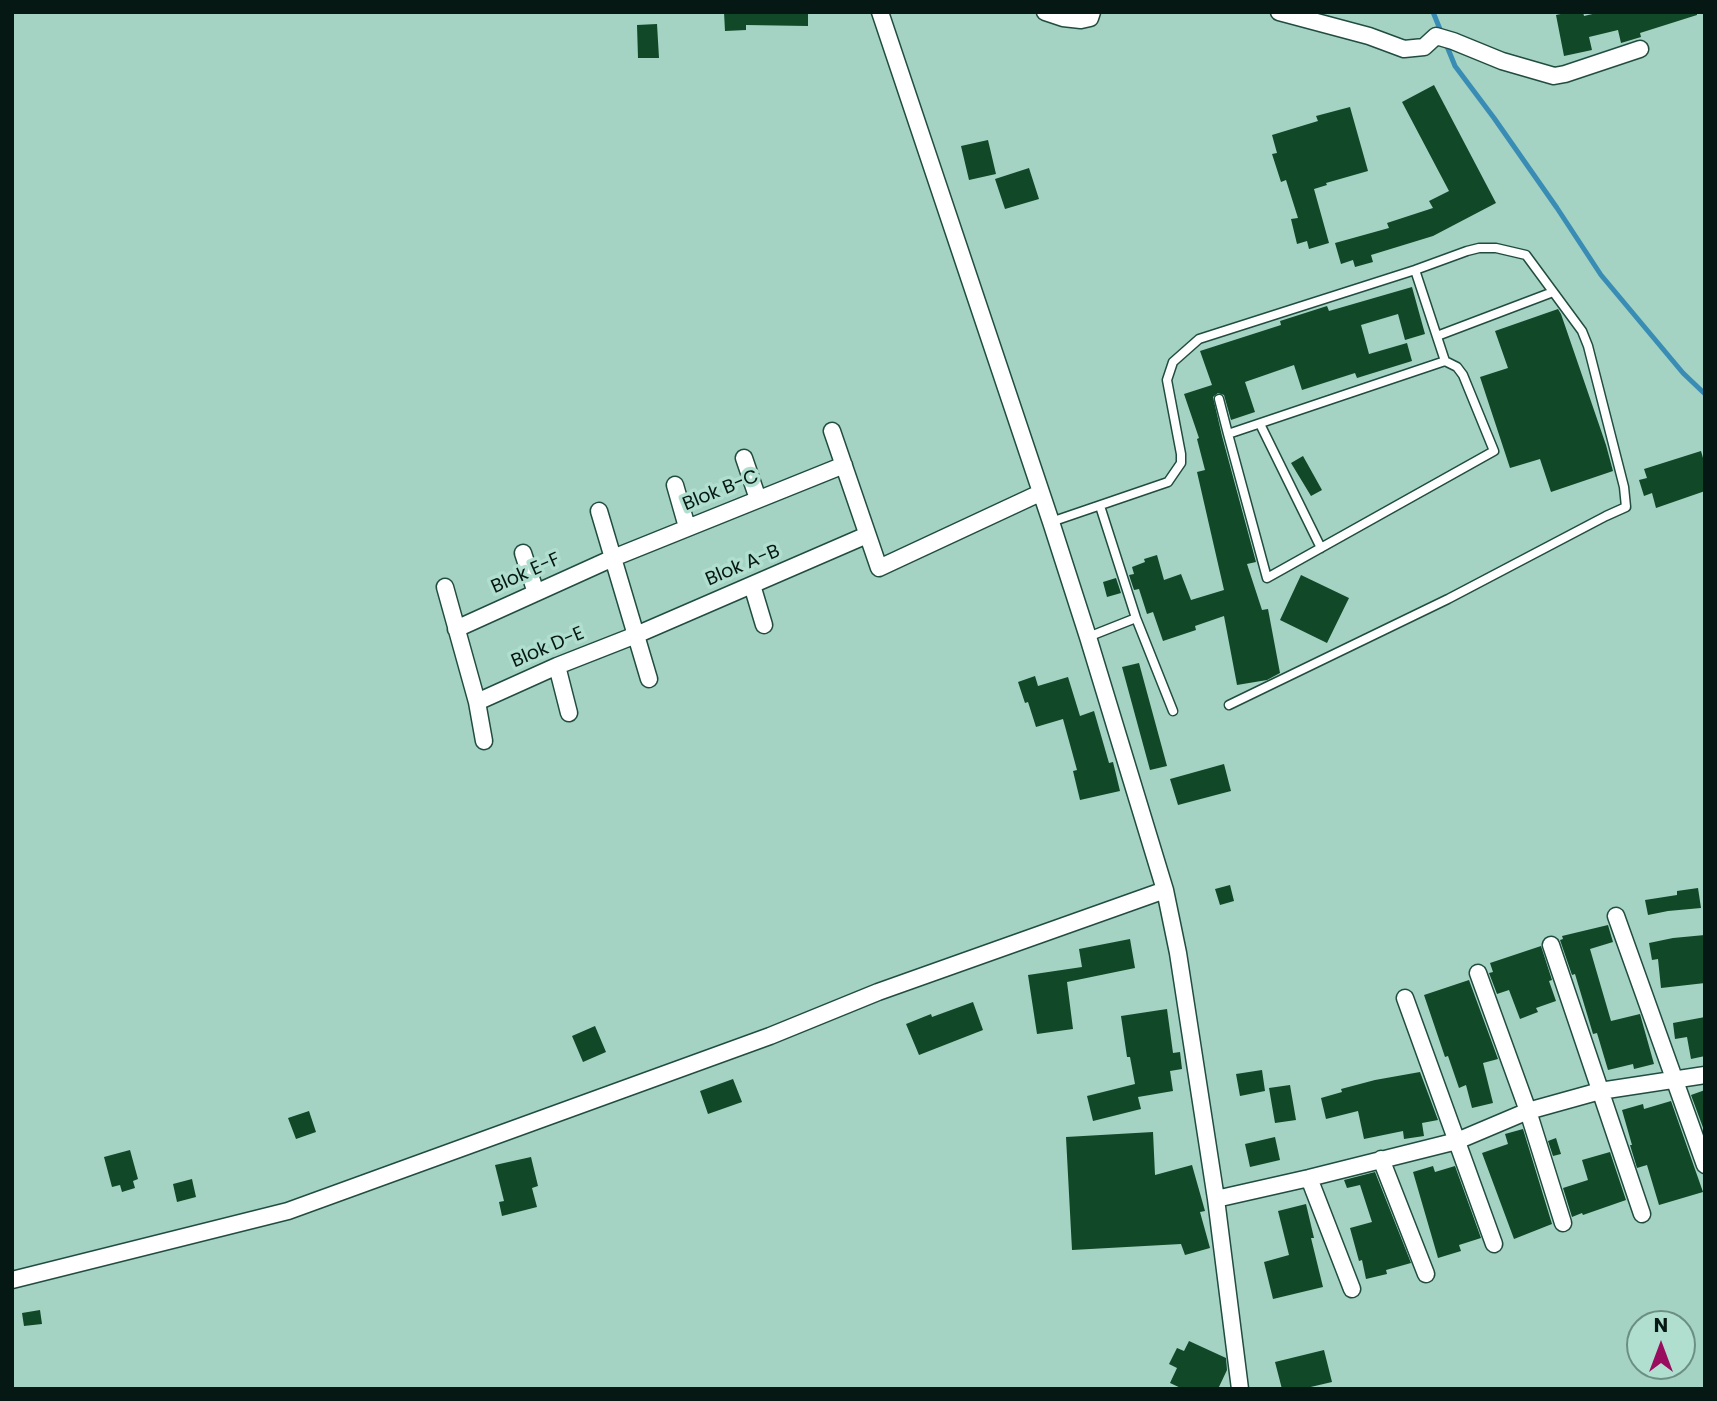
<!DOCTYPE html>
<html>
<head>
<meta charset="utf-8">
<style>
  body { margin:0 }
  #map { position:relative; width:1717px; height:1401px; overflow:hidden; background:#a4d2c3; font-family:Poppins,sans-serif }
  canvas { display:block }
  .frame { position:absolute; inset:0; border:14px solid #061813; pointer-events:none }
  .north { position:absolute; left:1626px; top:1310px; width:70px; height:70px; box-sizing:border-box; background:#b0dfd0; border:2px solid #6c8f84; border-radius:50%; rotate:0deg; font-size:19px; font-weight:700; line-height:28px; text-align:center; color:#061813 }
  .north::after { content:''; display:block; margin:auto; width:24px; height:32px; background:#990c5e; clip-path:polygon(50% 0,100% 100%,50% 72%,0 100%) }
</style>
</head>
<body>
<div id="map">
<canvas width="1717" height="1401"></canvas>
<div class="frame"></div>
<div class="north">N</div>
</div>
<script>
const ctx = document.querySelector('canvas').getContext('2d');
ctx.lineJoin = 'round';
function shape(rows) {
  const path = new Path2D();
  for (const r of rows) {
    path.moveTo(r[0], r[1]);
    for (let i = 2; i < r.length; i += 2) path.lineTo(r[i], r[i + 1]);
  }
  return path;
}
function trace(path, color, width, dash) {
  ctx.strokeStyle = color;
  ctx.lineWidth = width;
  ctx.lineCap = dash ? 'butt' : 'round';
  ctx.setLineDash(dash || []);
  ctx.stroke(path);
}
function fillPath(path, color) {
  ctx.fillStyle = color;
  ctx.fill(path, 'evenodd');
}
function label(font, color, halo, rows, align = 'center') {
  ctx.font = font + ' Poppins,sans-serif';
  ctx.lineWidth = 7;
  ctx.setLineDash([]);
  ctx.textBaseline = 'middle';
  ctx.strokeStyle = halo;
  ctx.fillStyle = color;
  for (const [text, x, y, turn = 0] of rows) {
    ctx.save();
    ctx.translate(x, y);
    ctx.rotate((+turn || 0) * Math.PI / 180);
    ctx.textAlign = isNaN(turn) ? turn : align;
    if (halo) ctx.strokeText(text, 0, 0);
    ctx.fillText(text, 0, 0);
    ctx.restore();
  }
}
trace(shape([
  [1433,12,1455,66,1494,118,1557,208,1601,275,1683,373,1705,394]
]), '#398db5', 5);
fillPath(shape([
  [724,12,808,12,808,26,746,25,746,30,725,31],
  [1570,12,1583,12,1584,16,1601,12,1697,12,1697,15,1640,33,1641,37,1621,43,1618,30,1589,37,1592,50,1564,56,1556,15],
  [657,24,659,58,638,58,637,25],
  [1434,85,1496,203,1433,236,1371,255,1373,262,1355,267,1353,260,1341,264,1335,243,1389,228,1387,223,1433,208,1429,201,1449,191,1402,102],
  [1350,107,1368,171,1326,183,1327,185,1314,189,1329,243,1309,249,1307,241,1297,244,1291,219,1298,218,1286,180,1281,182,1272,154,1277,153,1272,135,1318,121,1316,116],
  [988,140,996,174,969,180,961,146],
  [1029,168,1039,199,1005,209,995,179],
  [1412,287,1425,334,1405,340,1398,314,1361,325,1369,354,1407,343,1412,361,1357,378,1355,373,1302,390,1294,365,1245,382,1255,412,1231,420,1224,395,1218,393,1213,397,1222,436,1256,562,1247,564,1262,610,1268,609,1280,673,1267,680,1237,685,1224,616,1195,626,1196,630,1163,641,1153,612,1147,614,1139,589,1134,590,1129,575,1134,574,1132,567,1145,562,1144,559,1157,555,1164,580,1181,574,1191,600,1224,590,1197,472,1205,470,1197,439,1199,438,1184,394,1212,385,1200,351,1281,325,1280,321,1327,306,1329,311],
  [1558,309,1561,314,1606,445,1613,471,1551,492,1540,459,1510,468,1480,377,1508,368,1495,331],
  [1701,451,1705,465,1705,491,1656,508,1652,493,1644,496,1639,480,1647,478,1644,469],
  [1303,456,1322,490,1311,496,1291,463],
  [1301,575,1349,598,1327,643,1280,620],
  [1116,578,1121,593,1107,597,1103,582],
  [1139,663,1167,766,1150,770,1122,667],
  [1035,676,1038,686,1068,677,1080,716,1094,711,1109,763,1113,762,1120,791,1080,800,1073,771,1077,770,1063,719,1036,727,1028,702,1025,703,1018,682],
  [1224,764,1231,791,1178,805,1170,779],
  [1230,885,1234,901,1220,905,1215,889],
  [1698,888,1701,908,1668,911,1648,915,1645,900,1677,895,1677,891],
  [1608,925,1613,942,1590,949,1611,1021,1640,1014,1654,1064,1634,1069,1633,1064,1608,1070,1597,1033,1593,1034,1575,974,1572,975,1560,940,1563,939,1562,936],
  [1705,935,1705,983,1661,988,1658,959,1652,960,1649,943,1673,938],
  [1130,939,1135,968,1067,982,1073,1029,1037,1034,1028,975,1082,967,1079,949],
  [1541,946,1552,980,1549,981,1556,1001,1536,1008,1538,1012,1520,1019,1509,990,1497,994,1489,973,1493,972,1490,963],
  [1469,980,1498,1059,1483,1063,1493,1103,1472,1108,1466,1085,1459,1088,1448,1056,1445,1057,1424,995],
  [973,1002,983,1030,919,1055,906,1024,931,1014,932,1017],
  [1167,1009,1173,1053,1180,1052,1182,1069,1170,1071,1173,1091,1138,1097,1141,1109,1093,1121,1087,1096,1135,1084,1130,1057,1127,1057,1121,1016],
  [1705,1017,1705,1056,1691,1059,1687,1037,1675,1039,1673,1023],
  [595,1026,606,1052,583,1062,572,1036],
  [1262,1070,1265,1091,1240,1096,1236,1074],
  [1420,1072,1438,1120,1422,1123,1424,1136,1404,1139,1403,1131,1364,1139,1358,1111,1326,1119,1321,1098,1342,1092,1341,1089,1375,1080],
  [733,1079,742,1102,708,1114,700,1091],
  [1290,1085,1296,1120,1275,1123,1269,1088],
  [1705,1090,1705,1133,1691,1095],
  [1671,1101,1703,1192,1659,1205,1647,1165,1637,1168,1630,1145,1632,1145,1622,1110,1643,1104,1644,1109],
  [309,1111,316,1132,296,1139,288,1118],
  [1523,1129,1552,1224,1514,1239,1482,1153,1508,1144,1505,1134],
  [1153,1132,1155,1175,1192,1165,1205,1211,1200,1212,1210,1248,1185,1255,1181,1244,1072,1250,1066,1137],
  [1275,1137,1280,1160,1250,1167,1245,1144],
  [1556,1138,1561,1154,1553,1156,1548,1141],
  [130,1150,138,1179,133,1181,135,1188,122,1192,120,1185,112,1187,104,1157],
  [1610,1152,1626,1200,1583,1215,1582,1213,1572,1217,1563,1188,1588,1180,1582,1160],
  [531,1157,538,1186,532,1188,537,1207,502,1216,499,1202,504,1201,495,1165],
  [1433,1166,1435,1172,1455,1166,1481,1238,1459,1245,1461,1251,1438,1258,1413,1172],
  [1375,1172,1411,1263,1386,1270,1387,1274,1366,1279,1362,1260,1359,1261,1350,1228,1372,1222,1360,1185,1347,1188,1344,1180],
  [192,1179,196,1197,177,1202,173,1184],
  [1306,1204,1314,1238,1311,1238,1323,1287,1273,1299,1264,1262,1289,1255,1278,1211],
  [40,1310,42,1324,24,1326,22,1313],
  [1189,1341,1226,1358,1227,1370,1218,1389,1183,1389,1170,1383,1177,1368,1169,1364,1177,1348,1184,1351],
  [1324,1350,1332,1382,1302,1389,1282,1389,1275,1362]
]), '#114827');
const service = shape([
  [1415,270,1445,361],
  [1437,336,1553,292],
  [1219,399,1228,434,1267,578,1494,451,1463,375,1457,367,1445,361,1228,434],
  [1260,424,1321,548],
  [1100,506,1136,618,1173,711],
  [1051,522,1168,482,1181,463,1181,454,1167,380,1173,362,1199,339,1415,270,1467,251,1479,248,1496,248,1526,255,1582,331,1588,346,1624,487,1626,507,1606,516,1448,599,1229,705],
  [1088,637,1136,618]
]);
const minor = shape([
  [880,12,1051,522,1088,637,1165,890,1178,953,1216,1199,1240,1389],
  [1045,12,1063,18,1081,20,1090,18,1092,12],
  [1279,12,1369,36,1404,49,1424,47,1436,36,1453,41,1502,61,1554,76,1565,74,1640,49],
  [832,431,879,568,1040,493],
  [744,458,758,499],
  [675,485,687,527],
  [599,511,649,679],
  [523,553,536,593],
  [752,585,764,625],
  [445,587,477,702,484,741],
  [456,629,613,558,844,465],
  [557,666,569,713],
  [477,702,557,666,636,635,867,535],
  [1616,916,1705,1165],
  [1551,945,1642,1214],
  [1478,973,1528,1111,1563,1223],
  [1405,998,1494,1244],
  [1381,1159,1426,1274],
  [1309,1178,1352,1289],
  [1216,1199,1309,1178,1457,1141,1528,1111,1600,1091,1705,1075],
  [12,1280,288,1211,770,1036,878,992,1165,890]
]);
trace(service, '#214d41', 11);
trace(minor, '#214d41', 19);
trace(service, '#fff', 8);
trace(minor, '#fff', 16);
label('19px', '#061813', '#b0dfd0', [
  ["Blok B-C",721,491,-22],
  ["Blok A-B",743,566,-23],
  ["Blok E-F",526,574,-24],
  ["Blok D-E",548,648,-23]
]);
</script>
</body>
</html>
